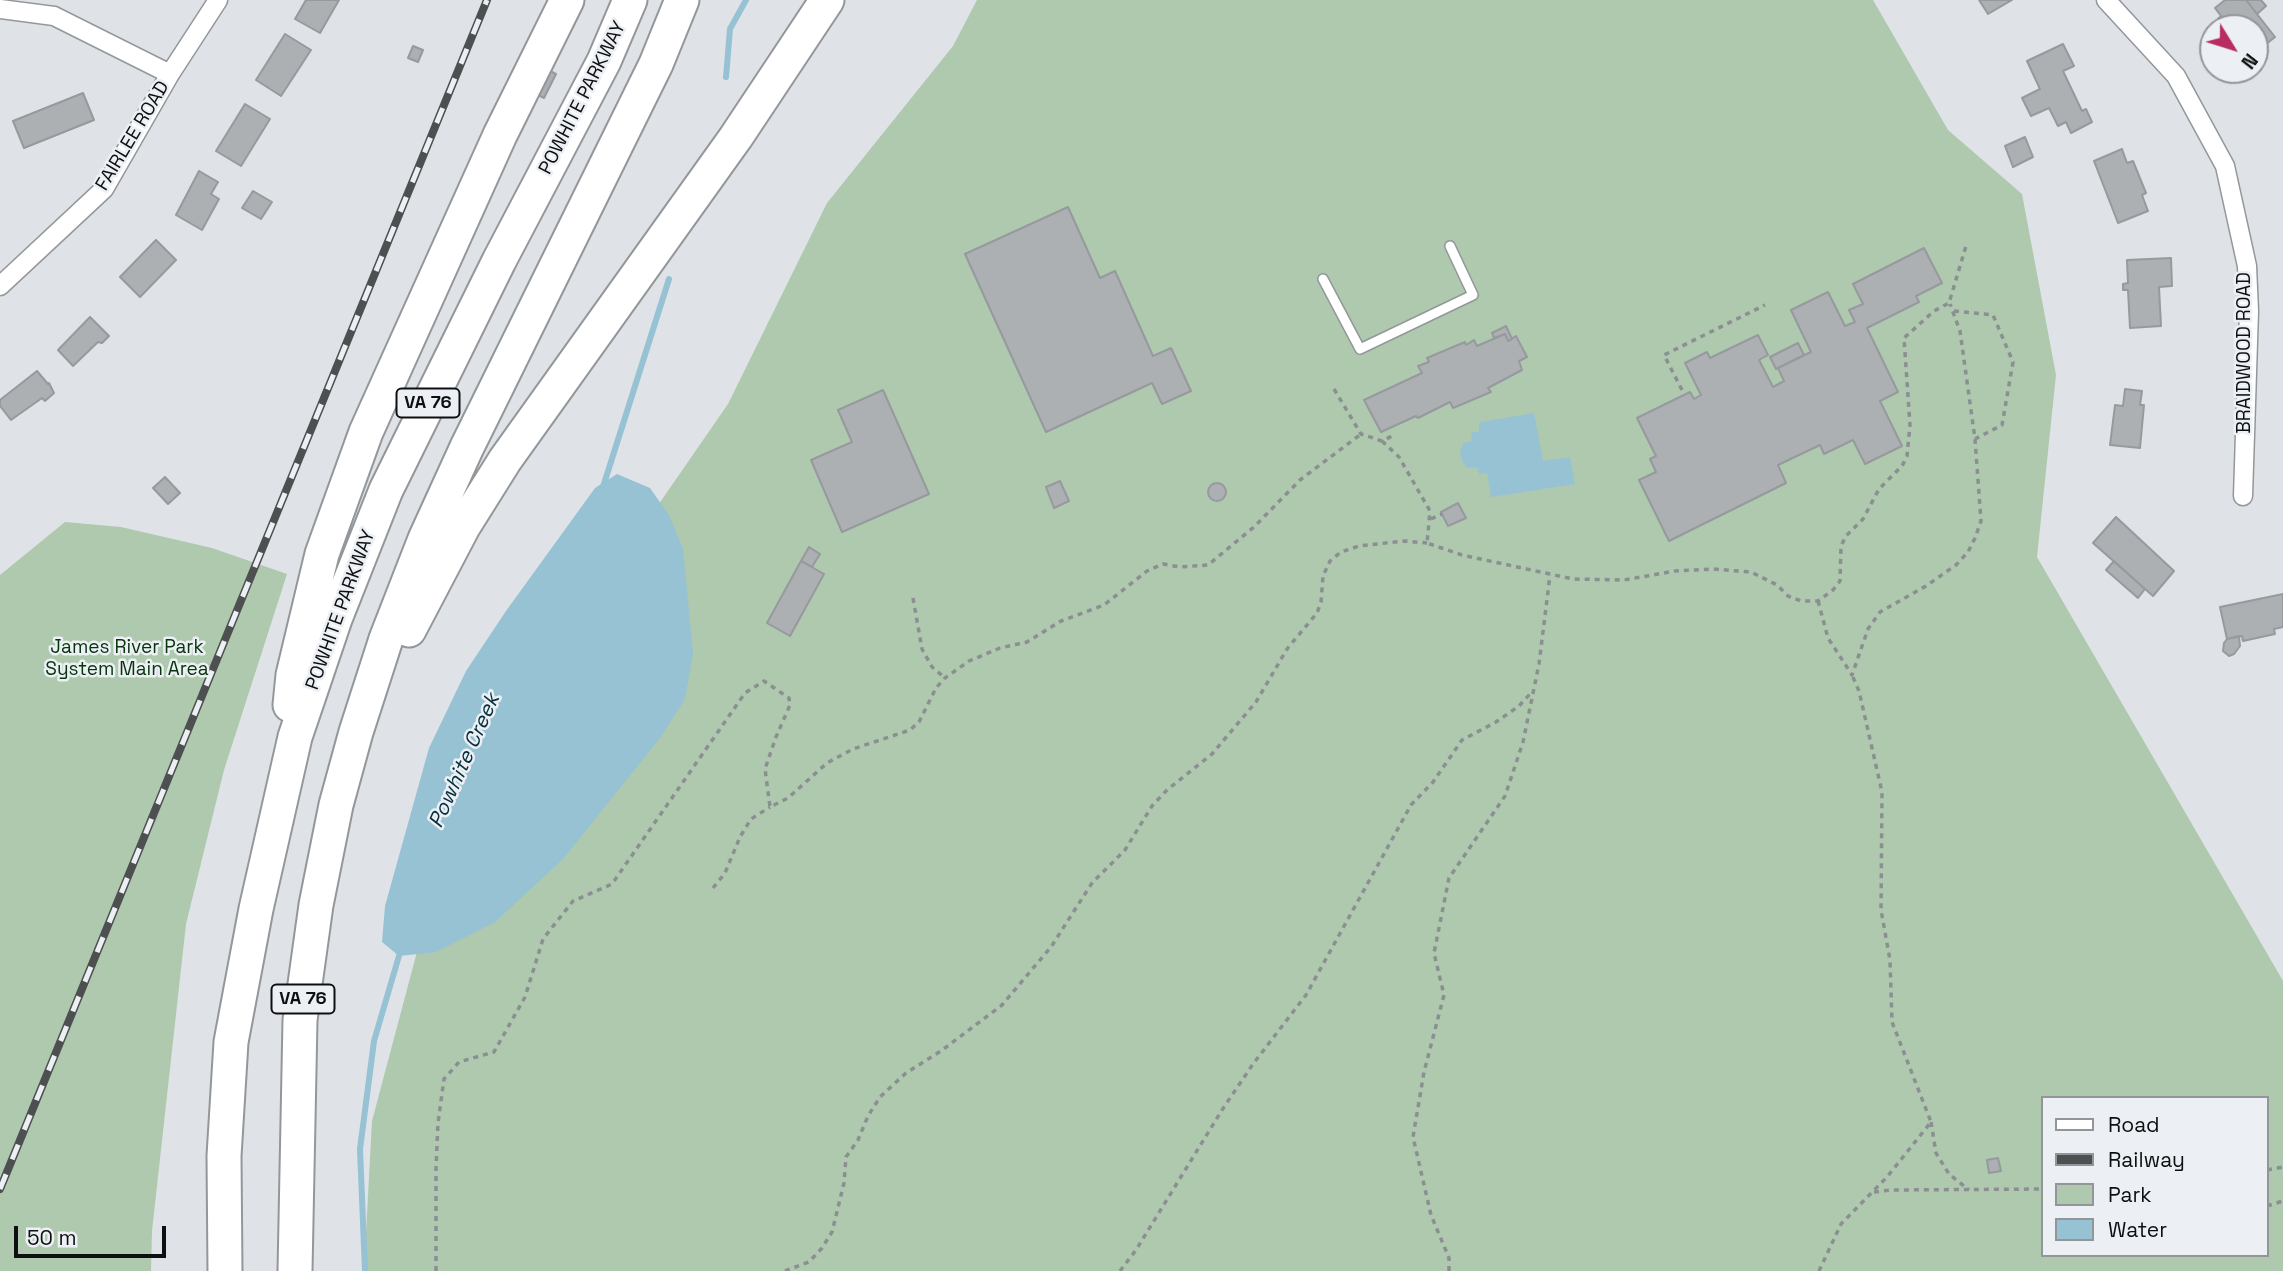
<!DOCTYPE html>
<html>
<head>
<meta charset="utf-8">
<style>
  body { margin:0 }
  #map { position:relative; width:2283px; height:1271px; overflow:hidden; background:#dfe3e7; font-family:"Space Grotesk",sans-serif }
  canvas { display:block }
  .legend { position:absolute; left:2041px; top:1096px; width:228px; height:161px; box-sizing:border-box; background:#ecf0f4; border:2px solid #939699; margin:0; padding:9px 12px; list-style:none; font-size:21px; color:#0e0f10 }
  .legend li { display:flex; align-items:center; gap:14px; height:35px }
  .legend b { width:35px; border:2px solid #939699 }
  .north { position:absolute; left:2199px; top:14px; width:70px; height:70px; box-sizing:border-box; background:#ecf0f4; border:2px solid #939699; border-radius:50%; rotate:128deg; font-size:19px; font-weight:700; line-height:28px; text-align:center; color:#0e0f10 }
  .north::after { content:''; display:block; margin:auto; width:24px; height:32px; background:#b82c64; clip-path:polygon(50% 0,100% 100%,50% 72%,0 100%) }
  .scale { position:absolute; left:14px; top:1226px; width:152px; height:32px; box-sizing:border-box; border:4px solid #0e0f10; border-top:0; padding-left:9px; font-size:21px; line-height:24px; white-space:nowrap; color:#0e0f10; -webkit-text-stroke:5px #ecf0f4; paint-order:stroke }
</style>
</head>
<body>
<div id="map">
<canvas width="2283" height="1271"></canvas>
<ul class="legend">
<li><b style="height:9px;background:#fff"></b>Road</li>
<li><b style="height:9px;background:#4d4f51"></b>Railway</li>
<li><b style="height:19px;background:#aec9ae"></b>Park</li>
<li><b style="height:19px;background:#96c2d4"></b>Water</li>
</ul>
<div class="north">N</div>
<div class="scale">50 m</div>
</div>
<script>
const ctx = document.querySelector('canvas').getContext('2d');
ctx.lineJoin = 'round';
function fillPath(path, color) {
  ctx.fillStyle = color;
  ctx.fill(path, 'evenodd');
}
function shape(rows) {
  const path = new Path2D();
  for (const r of rows) {
    if (r.length === 3) {
      path.moveTo(r[0] + r[2], r[1]);
      path.arc(r[0], r[1], r[2], 0, 2 * Math.PI);
      continue;
    }
    path.moveTo(r[0], r[1]);
    for (let i = 2; i < r.length; i += 2) path.lineTo(r[i], r[i + 1]);
  }
  return path;
}
function trace(path, color, width, dash) {
  ctx.strokeStyle = color;
  ctx.lineWidth = width;
  ctx.lineCap = dash ? 'butt' : 'round';
  ctx.setLineDash(dash || []);
  ctx.stroke(path);
}
function label(font, color, halo, rows, align = 'center') {
  ctx.font = font + ' "Space Grotesk",sans-serif';
  ctx.lineWidth = 5;
  ctx.setLineDash([]);
  ctx.textBaseline = 'middle';
  ctx.strokeStyle = halo;
  ctx.fillStyle = color;
  for (const [text, x, y, turn = 0] of rows) {
    ctx.save();
    ctx.translate(x, y);
    ctx.rotate((+turn || 0) * Math.PI / 180);
    ctx.textAlign = isNaN(turn) ? turn : align;
    if (halo) ctx.strokeText(text, 0, 0);
    ctx.fillText(text, 0, 0);
    ctx.restore();
  }
}
fillPath(shape([
  [977,0,1873,0,1948,130,2022,194,2056,375,2037,557,2283,981,2283,1271,364,1271,372,1121,418,948,580,618,728,404,827,203,953,46],
  [2043,1098,2267,1098,2267,1255,2043,1255],
  [65,522,121,527,212,548,287,574,224,770,186,924,152,1231,151,1271,0,1271,0,575]
]), '#aec9ae');
fillPath(shape([
  [1534,413,1543,461,1570,457,1575,484,1491,497,1487,473,1479,474,1477,467,1467,468,1464,464,1460,453,1463,443,1472,441,1471,433,1479,431,1479,423,1481,422],
  [617,474,650,488,669,515,683,549,693,653,685,699,660,738,563,859,495,922,436,952,399,956,382,942,385,906,429,748,466,671,506,611,595,488]
]), '#96c2d4');
trace(shape([
  [726,77,730,29,746,0],
  [603,487,669,279],
  [365,1271,360,1149,374,1041,401,949]
]), '#96c2d4', 6);
const building = shape([
  [306,0,339,0,320,33,295,19,306,0],
  [1979,0,2012,0,1988,14,1979,0],
  [2225,0,2246,0,2275,37,2255,53,2255,28,2224,28,2218,19,2221,16,2215,8,2225,0],
  [2246,0,2261,0,2266,6,2257,14,2246,0],
  [285,34,311,50,281,96,256,80,285,34],
  [2063,44,2074,66,2063,71,2082,111,2086,109,2092,122,2071,133,2066,122,2058,126,2049,108,2031,116,2022,98,2040,89,2027,61,2063,44],
  [413,46,423,50,418,62,408,58,413,46],
  [529,60,556,74,544,98,516,84,529,60],
  [83,93,94,120,24,148,13,121,83,93],
  [245,104,270,119,241,166,216,151,245,104],
  [2025,137,2033,157,2013,167,2005,146,2025,137],
  [2122,149,2127,163,2133,161,2146,193,2142,195,2148,211,2118,223,2094,161,2122,149],
  [199,171,218,182,211,194,219,199,202,230,176,215,199,171],
  [253,191,272,202,261,219,242,208,253,191],
  [1068,207,1100,278,1115,271,1153,356,1171,348,1191,391,1162,404,1152,383,1046,432,965,254,1068,207],
  [156,240,176,260,140,297,120,277,156,240],
  [1924,248,1942,283,1916,296,1919,302,1867,328,1898,392,1880,401,1902,446,1865,464,1853,440,1824,454,1820,445,1778,465,1786,483,1669,541,1639,480,1656,472,1650,459,1656,456,1637,418,1690,392,1694,399,1701,395,1685,363,1707,352,1710,358,1758,335,1768,355,1759,360,1773,387,1784,381,1778,368,1811,352,1791,310,1828,292,1845,326,1855,322,1849,310,1863,304,1853,284,1924,248],
  [2171,258,2172,286,2159,287,2161,326,2130,328,2128,290,2123,290,2123,284,2128,283,2127,260,2171,258],
  [90,317,109,336,102,343,98,342,73,366,58,350,90,317],
  [1506,326,1512,339,1508,341,1505,334,1494,338,1492,333,1506,326],
  [1505,334,1508,341,1516,336,1527,357,1519,361,1522,370,1488,388,1491,392,1453,408,1450,402,1418,418,1416,416,1381,432,1364,400,1422,373,1418,366,1429,362,1427,358,1465,342,1466,345,1474,340,1477,346,1505,334],
  [1798,343,1804,355,1776,369,1770,357,1798,343],
  [37,371,48,384,49,383,54,393,45,401,42,398,11,420,0,406,0,400,37,371],
  [2125,389,2142,391,2140,405,2144,405,2140,448,2110,445,2115,405,2123,406,2125,389],
  [883,390,929,494,842,532,811,460,852,442,838,410,883,390],
  [165,477,180,493,168,504,153,488,165,477],
  [1060,481,1069,501,1054,508,1046,487,1060,481],
  [1217,492,9],
  [1458,503,1466,518,1448,526,1441,512,1458,503],
  [2116,517,2174,571,2153,596,2093,543,2116,517],
  [809,547,820,554,812,567,801,561,809,547],
  [801,561,824,574,790,636,767,623,801,561],
  [2114,561,2145,589,2138,598,2106,570,2114,561],
  [2283,594,2283,627,2274,629,2275,634,2243,641,2242,636,2227,639,2220,607,2283,594],
  [2239,636,2240,646,2234,654,2229,656,2223,651,2224,643,2227,639,2239,636],
  [1998,1158,2001,1171,1989,1173,1987,1160,1998,1158]
]);
fillPath(building, '#acb0b3');
trace(building, '#96999d', 2);
const lane = shape([
  [1323,279,1360,349,1473,295,1450,246]
]);
const street = shape([
  [2106,0,2176,76,2225,166,2247,266,2249,311,2243,496],
  [0,9,54,16,170,74],
  [0,286,104,189,170,74,218,0]
]);
const highway = shape([
  [409,630,463,527,505,460,736,137,827,0],
  [290,705,293,675,322,554,366,432,500,135,567,0],
  [225,1271,224,1156,231,1042,256,909,295,737,335,619,386,490,499,261,604,61,630,0],
  [295,1271,300,1020,316,905,336,805,356,732,386,639,425,539,467,447,656,64,682,0]
]);
trace(lane, '#93979a', 12);
trace(street, '#93979a', 21);
trace(highway, '#93979a', 37);
trace(shape([
  [1954,311,1993,315,2013,362,2002,425,1975,439],
  [1334,389,1361,434,1382,441,1394,435],
  [1682,390,1664,355,1765,305],
  [1382,441,1399,457,1430,511,1427,543,1462,555,1573,579,1624,580,1675,571,1713,569,1751,572,1777,585,1788,596,1801,601,1818,601,1833,590,1840,581,1841,546,1846,536,1863,519,1879,489,1902,466,1907,456,1910,425,1904,338,1934,311,1949,303,1966,246],
  [1431,519,1442,514],
  [913,598,922,649,932,667,945,678],
  [1818,601,1828,638,1852,675,1868,629,1880,612,1926,586,1956,565,1968,552,1975,538,1981,521,1975,439,1960,331,1950,304],
  [713,888,725,873,740,837,751,819,770,807],
  [1931,1122,1936,1153,1949,1174,1969,1190],
  [2267,1170,2283,1167],
  [1874,1192,1891,1190,2043,1189],
  [2267,1206,2283,1201],
  [436,1271,436,1168,438,1123,444,1079,459,1062,494,1052,525,997,543,939,573,901,612,884,745,693,764,681,789,698,790,705,776,737,765,769,770,807,788,798,827,763,853,749,910,730,919,722,936,688,945,678,969,661,1000,648,1027,642,1061,621,1104,605,1147,571,1163,564,1180,567,1208,565,1254,527,1300,480,1361,434],
  [785,1271,809,1262,822,1248,832,1232,844,1183,846,1157,858,1140,868,1116,880,1097,906,1073,941,1051,1002,1005,1051,947,1092,883,1125,850,1152,806,1167,790,1212,754,1256,702,1287,649,1317,613,1321,602,1323,576,1330,561,1341,552,1359,546,1404,541,1427,543],
  [1120,1271,1136,1250,1222,1110,1253,1064,1306,995,1411,805,1433,782,1462,740,1496,722,1519,706,1530,694],
  [1449,1271,1449,1258,1431,1215,1413,1137,1424,1072,1444,995,1434,953,1449,878,1505,796,1523,742,1539,664,1550,575],
  [1819,1271,1841,1224,1887,1177,1931,1122,1892,1022,1890,960,1881,910,1882,792,1859,691,1852,675]
]), '#8c8f92', 3.5, [5, 5]);
trace(lane, '#fff', 9);
trace(street, '#fff', 18);
trace(highway, '#fff', 33);
const rail = shape([
  [0,1189,487,0]
]);
trace(rail, '#4d4f51', 8);
trace(rail, '#ecf0f4', 5, [16]);
for (const [x, y, w] of [
  [428,403,63],
  [303,999,63]
]) {
  const box = new Path2D();
  box.roundRect(x - w / 2, y - 14.5, w, 29, 5);
  ctx.fillStyle = '#ecf0f4';
  ctx.fill(box);
  trace(box, '#0e0f10', 2);
}
label('bold 18px', '#0e0f10', null, [
  ["VA 76",428,403],
  ["VA 76",303,999]
]);
label('19px', '#0e0f10', '#ecf0f4', [
  ["POWHITE PARKWAY",583,98,-63],
  ["FAIRLEE ROAD",133,136,-59],
  ["BRAIDWOOD ROAD",2245,353,-90],
  ["POWHITE PARKWAY",341,610,-70]
]);
label('19px', '#06340b', '#ecf0f4', [
  ["James River Park",127,648],
  ["System Main Area",127,670]
]);
label('italic 21px', '#06303d', '#ecf0f4', [
  ["Powhite Creek",465,761,-66]
]);
</script>
</body>
</html>
